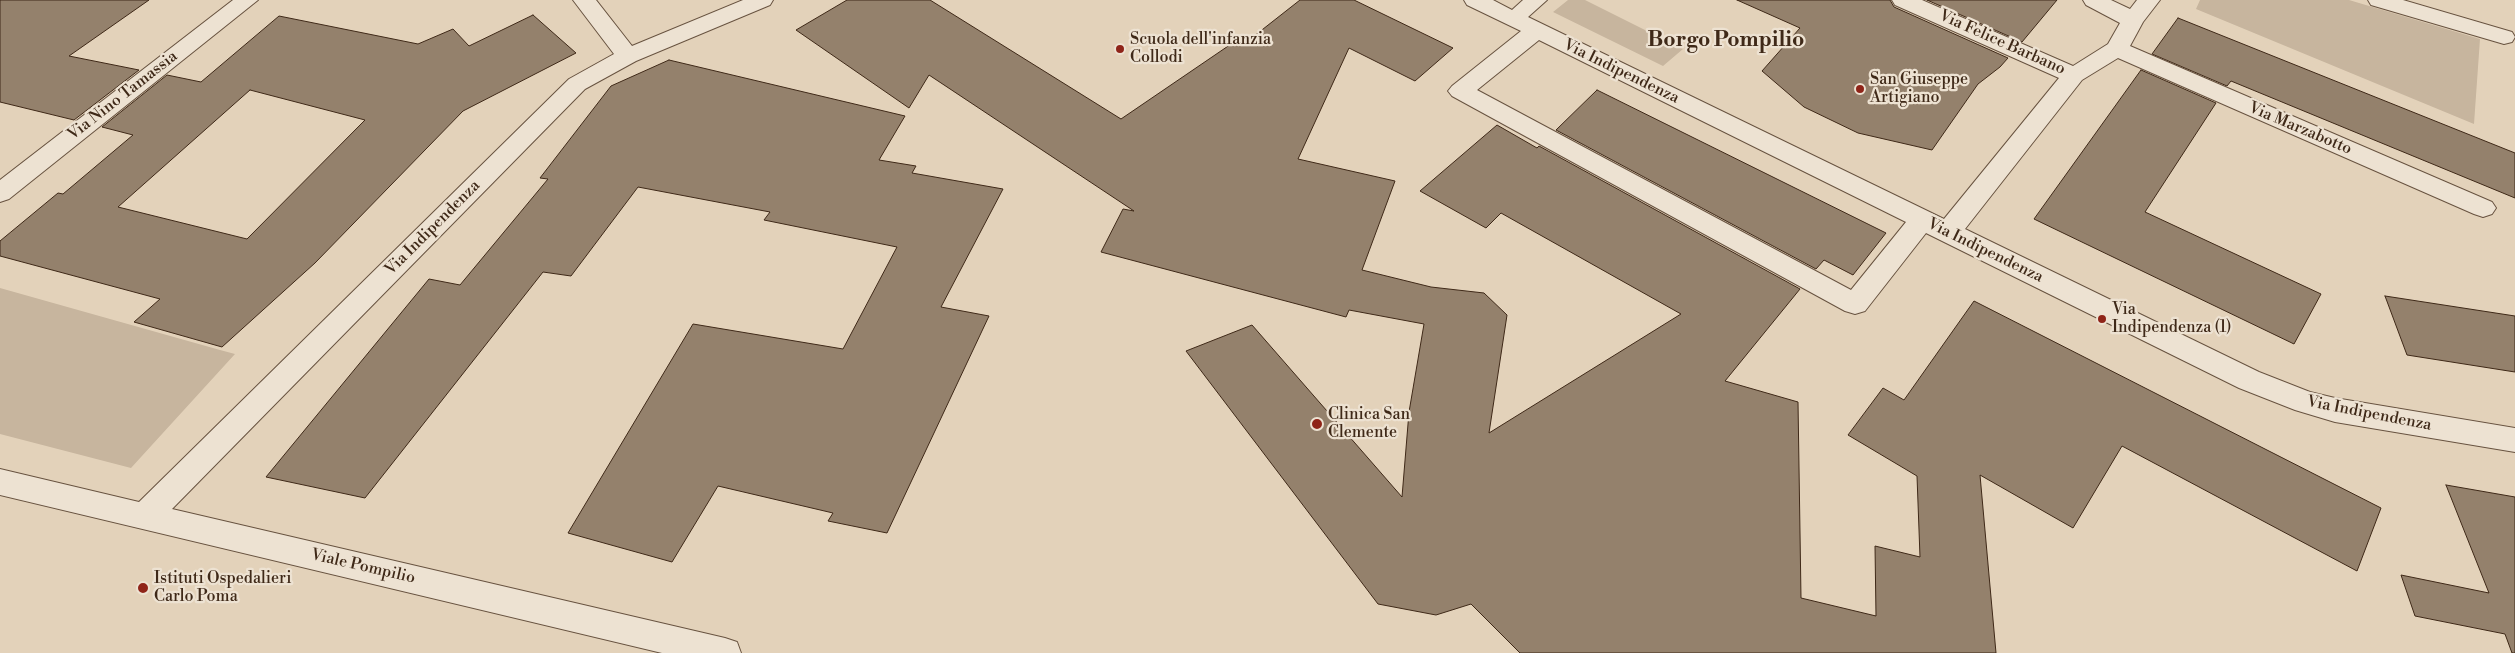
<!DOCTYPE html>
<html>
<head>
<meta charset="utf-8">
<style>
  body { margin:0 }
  canvas { display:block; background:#e3d2ba }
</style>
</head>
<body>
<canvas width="2515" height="653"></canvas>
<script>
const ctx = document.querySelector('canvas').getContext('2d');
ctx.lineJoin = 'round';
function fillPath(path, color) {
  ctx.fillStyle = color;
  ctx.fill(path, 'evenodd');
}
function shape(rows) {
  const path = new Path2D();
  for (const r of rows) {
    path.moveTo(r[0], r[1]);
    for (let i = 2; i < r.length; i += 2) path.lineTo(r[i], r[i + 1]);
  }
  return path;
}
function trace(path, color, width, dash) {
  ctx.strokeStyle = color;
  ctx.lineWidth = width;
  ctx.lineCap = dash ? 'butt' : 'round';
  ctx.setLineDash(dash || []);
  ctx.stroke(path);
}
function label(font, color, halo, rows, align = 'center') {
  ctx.font = font + ' "Libre Bodoni",serif';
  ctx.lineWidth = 4.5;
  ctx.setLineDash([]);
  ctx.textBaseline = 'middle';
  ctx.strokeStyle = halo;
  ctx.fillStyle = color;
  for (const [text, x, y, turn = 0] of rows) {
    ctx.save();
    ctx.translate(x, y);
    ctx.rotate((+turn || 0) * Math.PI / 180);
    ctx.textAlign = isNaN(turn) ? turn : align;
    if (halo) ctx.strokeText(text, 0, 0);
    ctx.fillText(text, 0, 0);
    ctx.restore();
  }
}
fillPath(shape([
  [1568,0,1585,0,1683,49,1663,66,1553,12],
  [2200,0,2349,0,2480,39,2474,124,2196,9],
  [0,288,220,350,235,354,131,468,0,434]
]), '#c7b59e');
const building = shape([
  [0,0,149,0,69,56,139,70,74,120,0,102,0,0],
  [847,0,930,0,1121,119,1237,40,1244,44,1300,0,1354,0,1453,48,1415,81,1349,48,1298,159,1395,181,1362,270,1431,287,1484,293,1507,315,1489,433,1681,314,1501,213,1486,228,1420,191,1497,125,1537,148,1539,146,1800,289,1725,381,1798,402,1801,598,1876,616,1875,546,1920,557,1917,476,1848,435,1883,388,1904,400,1974,301,2381,508,2357,571,2122,446,2073,528,1980,475,1996,653,1520,653,1471,604,1436,615,1378,604,1186,351,1252,325,1402,497,1409,412,1424,324,1349,310,1346,317,1101,252,1123,209,1134,211,929,75,909,108,796,30,847,0],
  [1737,0,1890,0,1894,7,2008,58,2000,67,1978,84,1932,150,1858,133,1804,107,1762,71,1800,28,1737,0],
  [1927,0,2057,0,2022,42,1927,0],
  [533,15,576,53,463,111,315,263,222,347,134,322,160,299,0,256,0,241,58,193,63,194,133,135,102,127,167,75,201,82,279,16,418,44,453,29,469,46,533,15],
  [250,90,365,120,247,239,118,207,250,90],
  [2178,18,2515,153,2515,198,2231,81,2227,86,2152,54,2178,18],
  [669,60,905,116,879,160,916,166,912,173,1003,189,941,307,989,316,887,533,828,521,833,513,718,486,672,562,568,533,693,324,843,349,897,247,764,220,770,212,638,187,571,276,543,272,365,498,266,477,429,279,460,285,548,179,540,178,611,86,669,60],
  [2141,70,2216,103,2145,212,2321,294,2294,344,2034,219,2141,70],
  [1597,90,1886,233,1853,275,1824,260,1816,269,1556,130,1597,90],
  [2385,296,2515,316,2515,372,2407,355,2385,296],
  [2446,485,2515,497,2515,653,2512,653,2505,634,2415,616,2401,575,2489,593,2446,485]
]);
fillPath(building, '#94816c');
trace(building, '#3f2918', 1);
const minor = shape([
  [233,0,258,0,9,199,0,202,0,180,233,0],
  [573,0,596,0,632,46,743,0,773,0,770,5,636,61,585,89,172,509,725,638,737,642,741,653,662,653,0,495,0,469,139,502,569,79,614,54,573,0],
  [1464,0,1493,0,1512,10,1523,0,1547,0,1528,17,1944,219,2059,78,1895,5,1892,0,1922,0,2073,66,2108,44,2120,23,2086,5,2083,0,2111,0,2130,9,2137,0,2160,0,2143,22,2130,46,2492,202,2496,208,2492,214,2483,217,2474,214,2118,58,2082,80,1965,229,2259,372,2310,392,2335,398,2515,428,2515,452,2335,422,2295,410,2239,388,1926,233,1865,311,1855,314,1845,311,1452,96,1448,91,1452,86,1521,31,1467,5,1464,0],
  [1539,40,1906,222,1851,290,1477,90,1539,40],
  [2368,0,2403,0,2512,32,2515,37,2512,42,2504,44,2371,5,2368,0]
]);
trace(minor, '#685340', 2);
fillPath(minor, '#ede2d2');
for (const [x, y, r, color] of [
  [1120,49,5,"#8f2418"],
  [1860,89,5,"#8f2418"],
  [2102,319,5,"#8f2418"],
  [1317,424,6,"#8f2418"],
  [143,588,6,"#8f2418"]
]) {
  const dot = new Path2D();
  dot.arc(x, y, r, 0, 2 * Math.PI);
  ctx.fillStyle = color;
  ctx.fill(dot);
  trace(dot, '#ede2d2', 2);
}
label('16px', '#3f2918', '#ede2d2', [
  ["Scuola dell'infanzia",1130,40],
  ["Collodi",1130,58],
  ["San Giuseppe",1870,80],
  ["Artigiano",1870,98],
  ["Via",2112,310],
  ["Indipendenza (1)",2112,328],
  ["Clinica San",1328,415],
  ["Clemente",1328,433],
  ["Istituti Ospedalieri",154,579],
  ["Carlo Poma",154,597]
], 'left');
label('16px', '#3f2918', '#ede2d2', [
  ["Via Felice Barbano",2002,43,24],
  ["Via Indipendenza",1621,72,26],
  ["Via Nino Tamassia",123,96,-38],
  ["Via Marzabotto",2300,129,23],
  ["Via Indipendenza",433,228,-45],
  ["Via Indipendenza",1985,251,26],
  ["Via Indipendenza",2369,414,11],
  ["Viale Pompilio",363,567,13]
]);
label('bold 21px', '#3f2918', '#ede2d2', [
  ["Borgo Pompilio",1726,41]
]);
</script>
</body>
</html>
